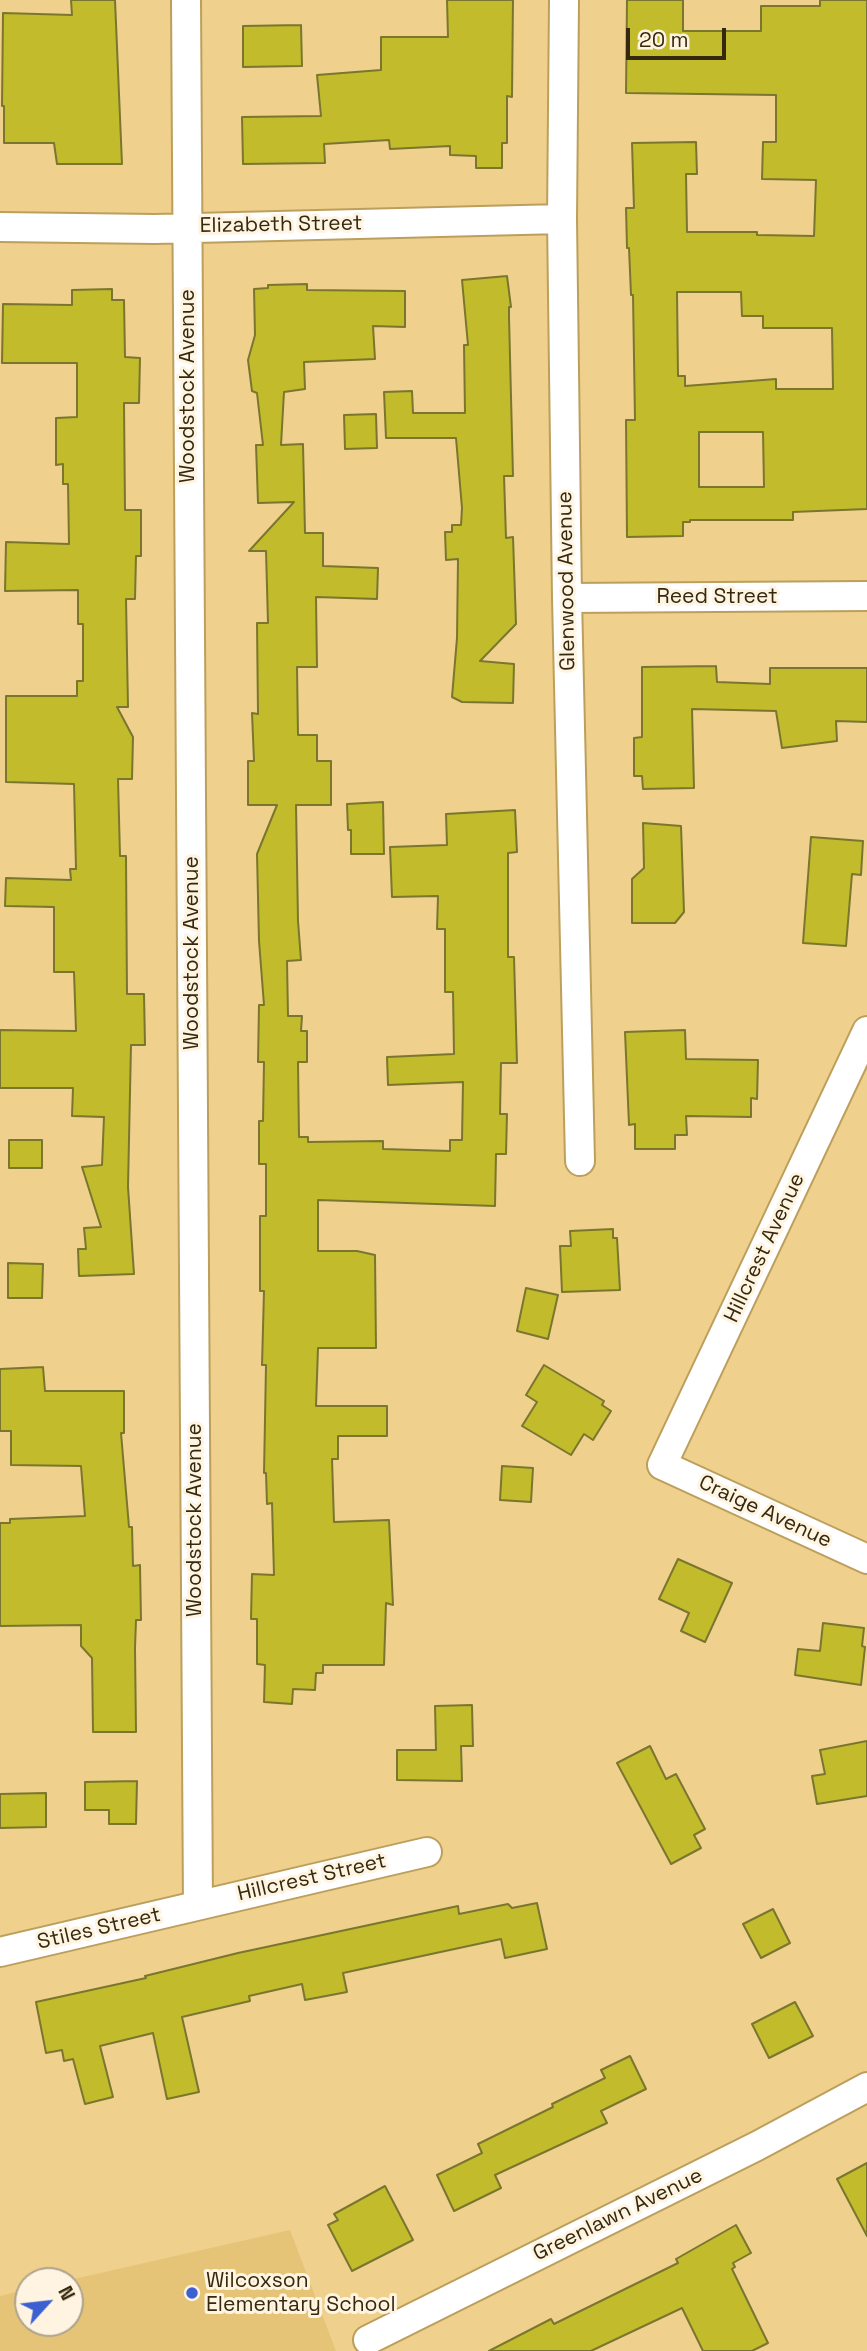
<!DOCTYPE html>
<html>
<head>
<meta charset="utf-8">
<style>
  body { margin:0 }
  #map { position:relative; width:867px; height:2351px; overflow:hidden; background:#efd18d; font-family:"Space Grotesk",sans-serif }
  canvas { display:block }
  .north { position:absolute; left:14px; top:2267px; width:70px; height:70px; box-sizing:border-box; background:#fef4e1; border:2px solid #aea38c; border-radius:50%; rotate:63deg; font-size:19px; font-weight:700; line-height:28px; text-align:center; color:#35290d }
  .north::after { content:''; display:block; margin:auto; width:24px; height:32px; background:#3b60d2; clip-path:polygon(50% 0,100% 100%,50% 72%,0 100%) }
  .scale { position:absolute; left:626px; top:28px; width:100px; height:32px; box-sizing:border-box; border:4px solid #35290d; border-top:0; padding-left:9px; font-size:21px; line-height:24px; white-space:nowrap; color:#35290d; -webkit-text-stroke:5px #fef4e1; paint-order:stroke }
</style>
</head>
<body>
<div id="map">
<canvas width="867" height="2351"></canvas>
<div class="north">N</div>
<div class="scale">20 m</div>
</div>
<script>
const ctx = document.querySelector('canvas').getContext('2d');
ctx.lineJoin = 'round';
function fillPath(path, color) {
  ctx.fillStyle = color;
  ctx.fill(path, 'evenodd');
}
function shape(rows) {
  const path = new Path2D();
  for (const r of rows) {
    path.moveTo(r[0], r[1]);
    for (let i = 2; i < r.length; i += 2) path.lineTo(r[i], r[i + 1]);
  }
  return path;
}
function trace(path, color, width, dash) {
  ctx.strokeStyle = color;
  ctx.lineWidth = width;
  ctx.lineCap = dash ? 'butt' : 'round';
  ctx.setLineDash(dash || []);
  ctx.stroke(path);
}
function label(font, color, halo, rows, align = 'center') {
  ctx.font = font + ' "Space Grotesk",sans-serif';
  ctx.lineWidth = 6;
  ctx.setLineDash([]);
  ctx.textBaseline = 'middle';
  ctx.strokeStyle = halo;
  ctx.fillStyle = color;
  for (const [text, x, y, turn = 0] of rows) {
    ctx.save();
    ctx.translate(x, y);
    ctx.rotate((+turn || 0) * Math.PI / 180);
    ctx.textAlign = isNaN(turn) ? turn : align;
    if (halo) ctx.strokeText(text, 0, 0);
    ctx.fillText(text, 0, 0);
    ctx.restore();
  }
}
fillPath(shape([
  [290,2230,336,2351,0,2351,0,2296,28,2289,28,2323,70,2323,70,2281,65,2281]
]), '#e5c478');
const building = shape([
  [71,0,115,0,122,164,57,164,54,143,4,143,4,106,2,106,3,13,72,15,71,0],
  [447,0,513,0,512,97,507,96,507,143,502,143,502,168,476,168,476,156,450,155,450,146,390,149,389,140,324,144,325,163,243,164,242,117,321,116,317,75,381,70,381,37,448,37,447,0],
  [627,0,683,0,683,31,761,31,761,6,820,6,820,0,867,0,867,509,793,512,793,520,690,520,690,522,683,522,683,536,627,537,626,420,635,420,633,295,631,295,629,248,627,248,626,208,634,208,632,143,696,142,697,174,686,174,687,232,757,232,757,235,814,236,816,180,762,179,763,142,776,142,776,95,626,93,627,0],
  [677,292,741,292,742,316,763,316,763,328,832,328,833,389,776,389,776,379,685,386,685,376,678,376,677,292],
  [699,432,763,432,764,487,699,487,699,432],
  [301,25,302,66,243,67,243,26,301,25],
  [507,276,511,307,509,307,509,317,513,476,504,476,506,538,513,537,516,624,480,661,514,664,513,703,462,702,452,697,457,638,458,559,446,560,445,532,452,532,452,525,461,525,462,508,456,438,386,438,384,392,412,391,413,413,465,413,464,345,468,345,462,280,507,276],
  [307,284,307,290,405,291,405,327,373,326,375,359,304,362,305,389,284,392,281,445,303,444,305,533,323,533,323,566,378,568,377,599,316,597,317,667,297,667,298,735,317,735,317,761,331,761,331,805,296,805,298,921,301,960,287,961,288,1016,302,1016,301,1031,307,1031,307,1062,298,1062,299,1137,308,1137,308,1142,383,1141,383,1149,450,1151,450,1140,462,1140,463,1082,388,1085,387,1057,454,1054,453,992,445,992,445,929,437,929,438,896,392,897,390,847,447,845,446,814,515,810,517,852,508,853,508,957,514,957,517,1063,501,1063,500,1114,507,1114,506,1154,496,1154,495,1206,318,1200,318,1251,357,1251,375,1255,376,1348,318,1348,316,1406,387,1406,387,1436,338,1436,338,1459,332,1459,334,1522,389,1520,393,1605,386,1603,384,1665,323,1665,323,1673,316,1673,315,1690,293,1689,292,1704,264,1702,265,1665,257,1664,257,1619,251,1619,252,1574,274,1575,272,1503,267,1504,266,1473,264,1473,266,1365,262,1365,264,1291,260,1291,260,1216,266,1216,266,1164,259,1164,259,1121,263,1121,264,1062,258,1062,259,1005,264,1005,259,941,257,854,277,805,248,805,248,761,254,761,252,713,258,714,257,623,268,623,266,551,249,551,294,502,258,503,256,445,263,445,257,393,252,391,248,360,255,335,254,289,268,288,268,285,307,284],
  [112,289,112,300,124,300,125,357,140,358,139,403,124,403,125,510,141,510,141,556,136,556,135,599,126,599,128,707,117,707,133,737,132,779,118,779,120,856,126,856,127,994,144,994,145,1045,131,1045,128,1187,134,1274,79,1276,78,1249,86,1249,84,1228,101,1227,82,1167,102,1165,104,1117,72,1116,73,1088,0,1088,0,1030,76,1031,74,972,54,972,54,907,5,906,6,878,71,880,70,869,76,869,74,784,6,782,6,696,77,696,77,681,83,681,83,624,78,624,78,590,5,591,6,542,69,544,68,484,63,484,63,464,56,465,56,418,77,417,77,363,2,363,3,304,72,305,72,290,112,289],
  [376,414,377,448,345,449,344,415,376,414],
  [716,666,717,682,770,684,770,668,867,668,867,722,836,721,837,741,782,748,776,711,692,709,694,788,643,789,642,776,634,776,634,738,642,737,642,667,716,666],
  [383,802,384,854,351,854,351,830,348,830,347,804,383,802],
  [643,823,681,826,684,912,675,923,632,923,632,879,644,868,643,823],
  [811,837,863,841,861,875,852,874,846,946,803,943,811,837],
  [685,1030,686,1059,758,1060,757,1099,751,1098,751,1117,686,1116,687,1135,675,1135,675,1149,635,1149,635,1124,629,1125,625,1032,685,1030],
  [9,1140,42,1140,42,1168,9,1168,9,1140],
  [613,1229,613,1238,617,1238,620,1290,562,1292,560,1246,571,1246,570,1231,613,1229],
  [8,1263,43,1264,42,1298,8,1298,8,1263],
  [526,1288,558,1295,548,1339,517,1331,526,1288],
  [544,1365,604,1401,602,1405,611,1411,593,1440,584,1434,571,1455,522,1426,537,1402,526,1395,544,1365],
  [43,1367,45,1391,124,1391,124,1433,121,1433,129,1527,132,1527,133,1566,140,1565,141,1620,136,1620,135,1648,136,1732,93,1732,92,1658,81,1646,81,1625,0,1626,0,1523,10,1523,10,1519,85,1516,81,1466,11,1465,11,1431,0,1431,0,1369,43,1367],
  [502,1466,533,1468,531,1502,500,1500,502,1466],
  [678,1559,732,1583,705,1642,681,1631,689,1613,659,1599,678,1559],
  [823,1623,864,1628,862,1646,865,1647,861,1685,795,1675,798,1649,820,1651,823,1623],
  [472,1705,473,1746,461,1746,462,1781,397,1780,397,1750,436,1750,435,1706,472,1705],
  [867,1741,867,1796,817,1804,812,1776,825,1774,820,1750,867,1741],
  [650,1746,666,1779,676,1774,705,1829,694,1835,701,1848,671,1864,617,1763,650,1746],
  [137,1781,136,1824,109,1824,109,1810,85,1810,85,1782,137,1781],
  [46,1793,46,1827,0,1828,0,1794,46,1793],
  [537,1903,547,1949,505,1958,501,1939,343,1973,347,1992,305,2000,302,1984,249,1996,250,2001,182,2017,199,2092,167,2099,153,2033,100,2046,113,2097,85,2104,73,2059,64,2061,62,2050,46,2053,36,2002,146,1978,145,1976,238,1953,458,1906,459,1914,508,1904,512,1908,537,1903],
  [773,1909,790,1943,761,1958,743,1924,773,1909],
  [795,2002,813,2036,769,2058,752,2024,795,2002],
  [630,2056,646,2089,601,2111,607,2123,495,2175,501,2188,454,2211,437,2175,482,2153,478,2144,553,2107,552,2104,605,2078,601,2070,630,2056],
  [867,2163,867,2236,837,2179,867,2163],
  [385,2186,413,2240,352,2271,328,2225,338,2220,334,2214,385,2186],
  [736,2225,751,2253,733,2263,735,2267,732,2269,768,2343,752,2351,703,2351,682,2308,591,2351,489,2351,551,2319,554,2324,678,2263,676,2259,736,2225]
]);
fillPath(building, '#c2bb2c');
trace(building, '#7a762f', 2);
const street = shape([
  [186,0,198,1905],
  [564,0,562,219,567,598,580,1161],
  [0,227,155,229,562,219],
  [567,598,867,596],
  [867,1031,662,1465,867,1559],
  [0,1952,427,1852],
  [368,2340,757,2146,867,2087]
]);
trace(street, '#bc9f5c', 32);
trace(street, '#fff', 28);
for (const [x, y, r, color] of [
  [192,2293,7,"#3b60d2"]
]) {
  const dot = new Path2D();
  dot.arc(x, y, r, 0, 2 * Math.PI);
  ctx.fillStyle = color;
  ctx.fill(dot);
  trace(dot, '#fef4e1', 2.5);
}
label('21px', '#35290d', '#fef4e1', [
  ["Elizabeth Street",281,225,-1],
  ["Woodstock Avenue",188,386,-90],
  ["Glenwood Avenue",567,581,-91],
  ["Reed Street",717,597],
  ["Woodstock Avenue",192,953,-90],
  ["Hillcrest Avenue",765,1248,-65],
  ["Craige Avenue",765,1512,25],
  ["Woodstock Avenue",195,1520,-90],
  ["Hillcrest Street",312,1878,-13],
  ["Stiles Street",99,1929,-13],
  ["Greenlawn Avenue",618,2215,-26]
]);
label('21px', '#35290d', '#fef4e1', [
  ["Wilcoxson",206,2281],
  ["Elementary School",206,2305]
], 'left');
</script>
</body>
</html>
